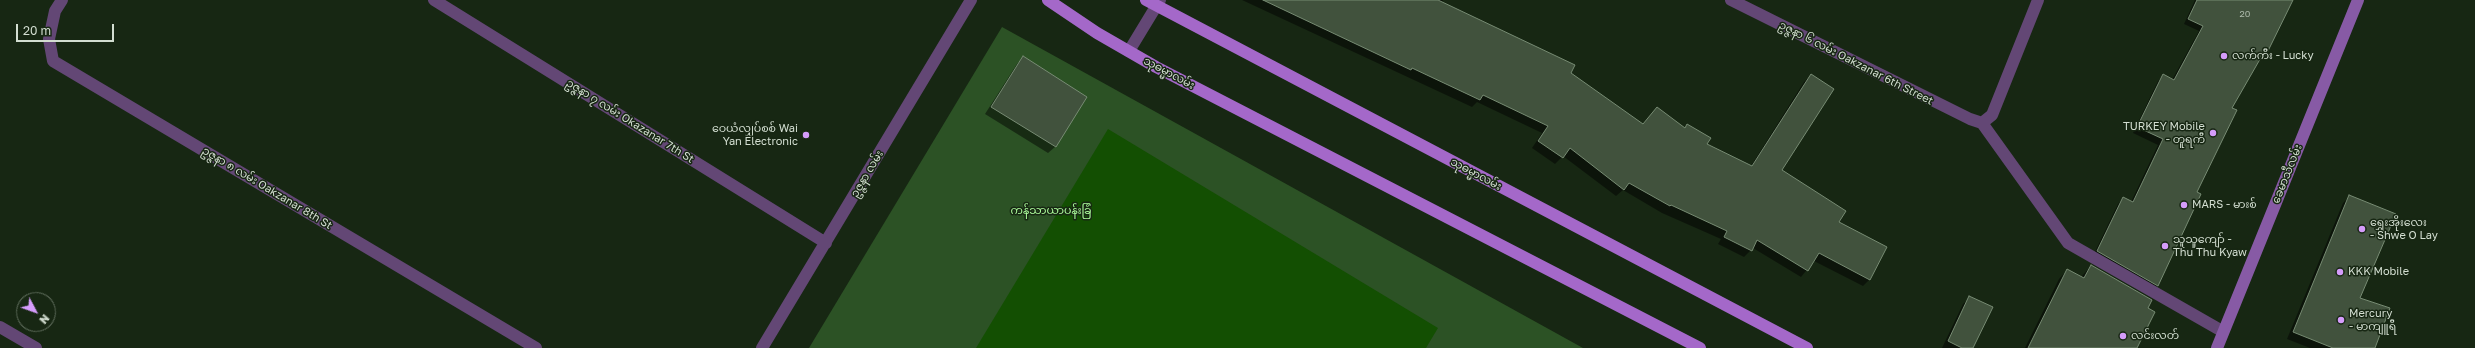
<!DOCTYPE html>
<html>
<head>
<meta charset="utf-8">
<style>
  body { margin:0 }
  #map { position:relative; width:2475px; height:348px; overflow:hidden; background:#172713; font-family:"Golos Text",sans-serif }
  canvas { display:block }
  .north { position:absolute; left:16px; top:292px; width:40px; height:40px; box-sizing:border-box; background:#172713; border:1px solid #62705f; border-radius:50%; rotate:131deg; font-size:11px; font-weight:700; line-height:16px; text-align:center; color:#d3ded1 }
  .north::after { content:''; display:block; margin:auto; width:14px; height:18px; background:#d59cfb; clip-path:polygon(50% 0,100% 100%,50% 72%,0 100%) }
  .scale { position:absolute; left:16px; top:24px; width:98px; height:18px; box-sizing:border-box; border:2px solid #d3ded1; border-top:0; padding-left:5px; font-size:12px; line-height:14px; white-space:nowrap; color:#d3ded1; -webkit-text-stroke:3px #172713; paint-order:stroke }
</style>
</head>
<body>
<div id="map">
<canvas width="2475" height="348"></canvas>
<div class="north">N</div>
<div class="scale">20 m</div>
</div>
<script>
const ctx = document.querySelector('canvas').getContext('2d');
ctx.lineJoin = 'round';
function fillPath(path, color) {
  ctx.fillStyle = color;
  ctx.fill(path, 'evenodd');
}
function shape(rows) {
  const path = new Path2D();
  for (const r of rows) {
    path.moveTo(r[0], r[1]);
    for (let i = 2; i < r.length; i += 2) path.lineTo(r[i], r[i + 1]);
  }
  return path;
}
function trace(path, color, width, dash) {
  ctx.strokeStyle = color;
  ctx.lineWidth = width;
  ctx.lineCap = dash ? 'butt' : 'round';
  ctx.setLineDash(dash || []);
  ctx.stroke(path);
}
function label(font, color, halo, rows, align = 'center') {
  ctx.font = font + ' "Golos Text","Noto Sans Myanmar",sans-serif';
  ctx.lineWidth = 3;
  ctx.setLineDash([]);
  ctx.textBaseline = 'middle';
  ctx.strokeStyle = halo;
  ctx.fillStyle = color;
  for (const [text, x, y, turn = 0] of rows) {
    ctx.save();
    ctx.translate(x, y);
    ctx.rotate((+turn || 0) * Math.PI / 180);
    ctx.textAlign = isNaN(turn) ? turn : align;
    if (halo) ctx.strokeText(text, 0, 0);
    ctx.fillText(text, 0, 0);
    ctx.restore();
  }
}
fillPath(shape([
  [1002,27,1583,348,809,348]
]), '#2c5225');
fillPath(shape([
  [1108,129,1438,328,1426,348,976,348]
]), '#134f02');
fillPath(shape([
  [1242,0,1443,0,1442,3,1570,74,1642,125,1657,108,1684,129,1687,125,1705,145,1751,166,1804,82,1811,75,1781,170,1837,223,1870,279,1863,286,1814,261,1801,277,1753,248,1744,257,1718,244,1721,239,1662,213,1623,190,1616,196,1563,156,1555,164,1532,148,1542,133,1477,102,1472,107],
  [2195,0,2289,0,2266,55,2259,59,2231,108,2158,285,2152,291,2093,256,2118,204,2123,198,2131,202,2158,145,2133,133,2158,81,2163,76,2172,80,2199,31,2184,24],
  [1023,57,1086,97,1055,147,1048,153,985,114,1017,64],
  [2350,196,2359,298,2373,348,2310,348,2287,339,2343,203],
  [2091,266,2136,348,2025,348,2059,279,2067,270,2081,277],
  [1970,298,1972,348,1942,348,1963,304]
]), '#0007');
const building = shape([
  [1263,0,1438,0,1575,65,1571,73,1643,124,1657,107,1685,128,1687,124,1711,138,1707,144,1752,166,1811,74,1834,89,1782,170,1846,211,1839,222,1887,247,1870,280,1819,253,1808,271,1757,240,1752,251,1724,237,1727,231,1671,205,1670,206,1629,183,1624,190,1570,148,1563,158,1538,141,1548,126,1483,95,1480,100,1412,68,1411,70,1263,0],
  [2197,0,2293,0,2266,55,2263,54,2232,108,2237,110,2197,192,2201,194,2158,286,2097,251,2123,197,2133,202,2163,139,2137,127,2163,74,2174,80,2203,26,2188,19,2197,0],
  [1023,56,1087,97,1056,147,991,107,1023,56],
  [2349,195,2396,214,2360,298,2390,308,2375,348,2333,348,2293,332,2349,195],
  [2091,265,2152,300,2148,308,2155,312,2137,348,2028,348,2067,269,2084,278,2091,265],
  [1969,296,1993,307,1973,348,1962,348,1948,341,1969,296]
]);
fillPath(building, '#41523d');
trace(building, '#778b73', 1);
trace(shape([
  [62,0,55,11,49,39,53,61,536,348],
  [434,0,826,243],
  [1731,0,1970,119,1982,123],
  [1129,51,1160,0],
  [1982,123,2068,243,2222,331],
  [1982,123,1992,115,2038,0],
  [0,327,36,348],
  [762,348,971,0]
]), '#634775', 12);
trace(shape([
  [2217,348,2358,0]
]), '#875aa5', 12);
trace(shape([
  [1048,0,1097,33,1156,67,1700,348],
  [1146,0,1807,348]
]), '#a468c9', 12);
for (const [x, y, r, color] of [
  [2224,56,4,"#d59cfb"],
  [2213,133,4,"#d59cfb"],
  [806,135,4,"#d59cfb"],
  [2184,205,4,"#d59cfb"],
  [2362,229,4,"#d59cfb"],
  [2165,246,4,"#d59cfb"],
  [2340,272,4,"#d59cfb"],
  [2341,320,4,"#d59cfb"],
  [2123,336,4,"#d59cfb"]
]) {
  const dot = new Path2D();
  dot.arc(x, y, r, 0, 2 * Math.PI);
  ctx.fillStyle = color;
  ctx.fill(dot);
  trace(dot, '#172713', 1.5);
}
label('9px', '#aebbac', null, [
  ["20",2245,14]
]);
label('11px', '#d3ded1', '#172713', [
  ["လက်ကီး - Lucky",2232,56],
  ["TURKEY Mobile",2205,127,"right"],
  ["- တူရကီ",2205,140,"right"],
  ["ဝေယံလျှပ်စစ် Wai",798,129,"right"],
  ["Yan Electronic",798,142,"right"],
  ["MARS - မားစ်",2192,205],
  ["ရွှေးအိုးလေး",2370,223],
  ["- Shwe O Lay",2370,236],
  ["သူသူကျော် -",2173,240],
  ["Thu Thu Kyaw",2173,253],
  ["KKK Mobile",2348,272],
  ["Mercury",2349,314],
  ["- မာကျူရီ",2349,327],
  ["လင်းလတ်",2131,336]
], 'left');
label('11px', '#d3ded1', '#172713', [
  ["ဥဇ္ဇနာ ၆ လမ်း Oakzanar 6th Street",1856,63,27],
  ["သုဓမ္မာလမ်း",1169,73,28],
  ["ဥဇ္ဇနာ ၇ လမ်း Okazanar 7th St",630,121,32],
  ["ဥဇ္ဇနာ လမ်း",867,174,-59],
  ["သုဓမ္မာလမ်း",1476,174,28],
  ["ခေမာသီလမ်း",2287,174,-68],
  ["ဥဇ္ဇနာ ၈ လမ်း Oakzanar 8th St",267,188,31]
]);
label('11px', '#acfc9b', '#172713', [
  ["ကန်သာယာပန်းခြံ",1051,211]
]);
</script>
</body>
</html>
